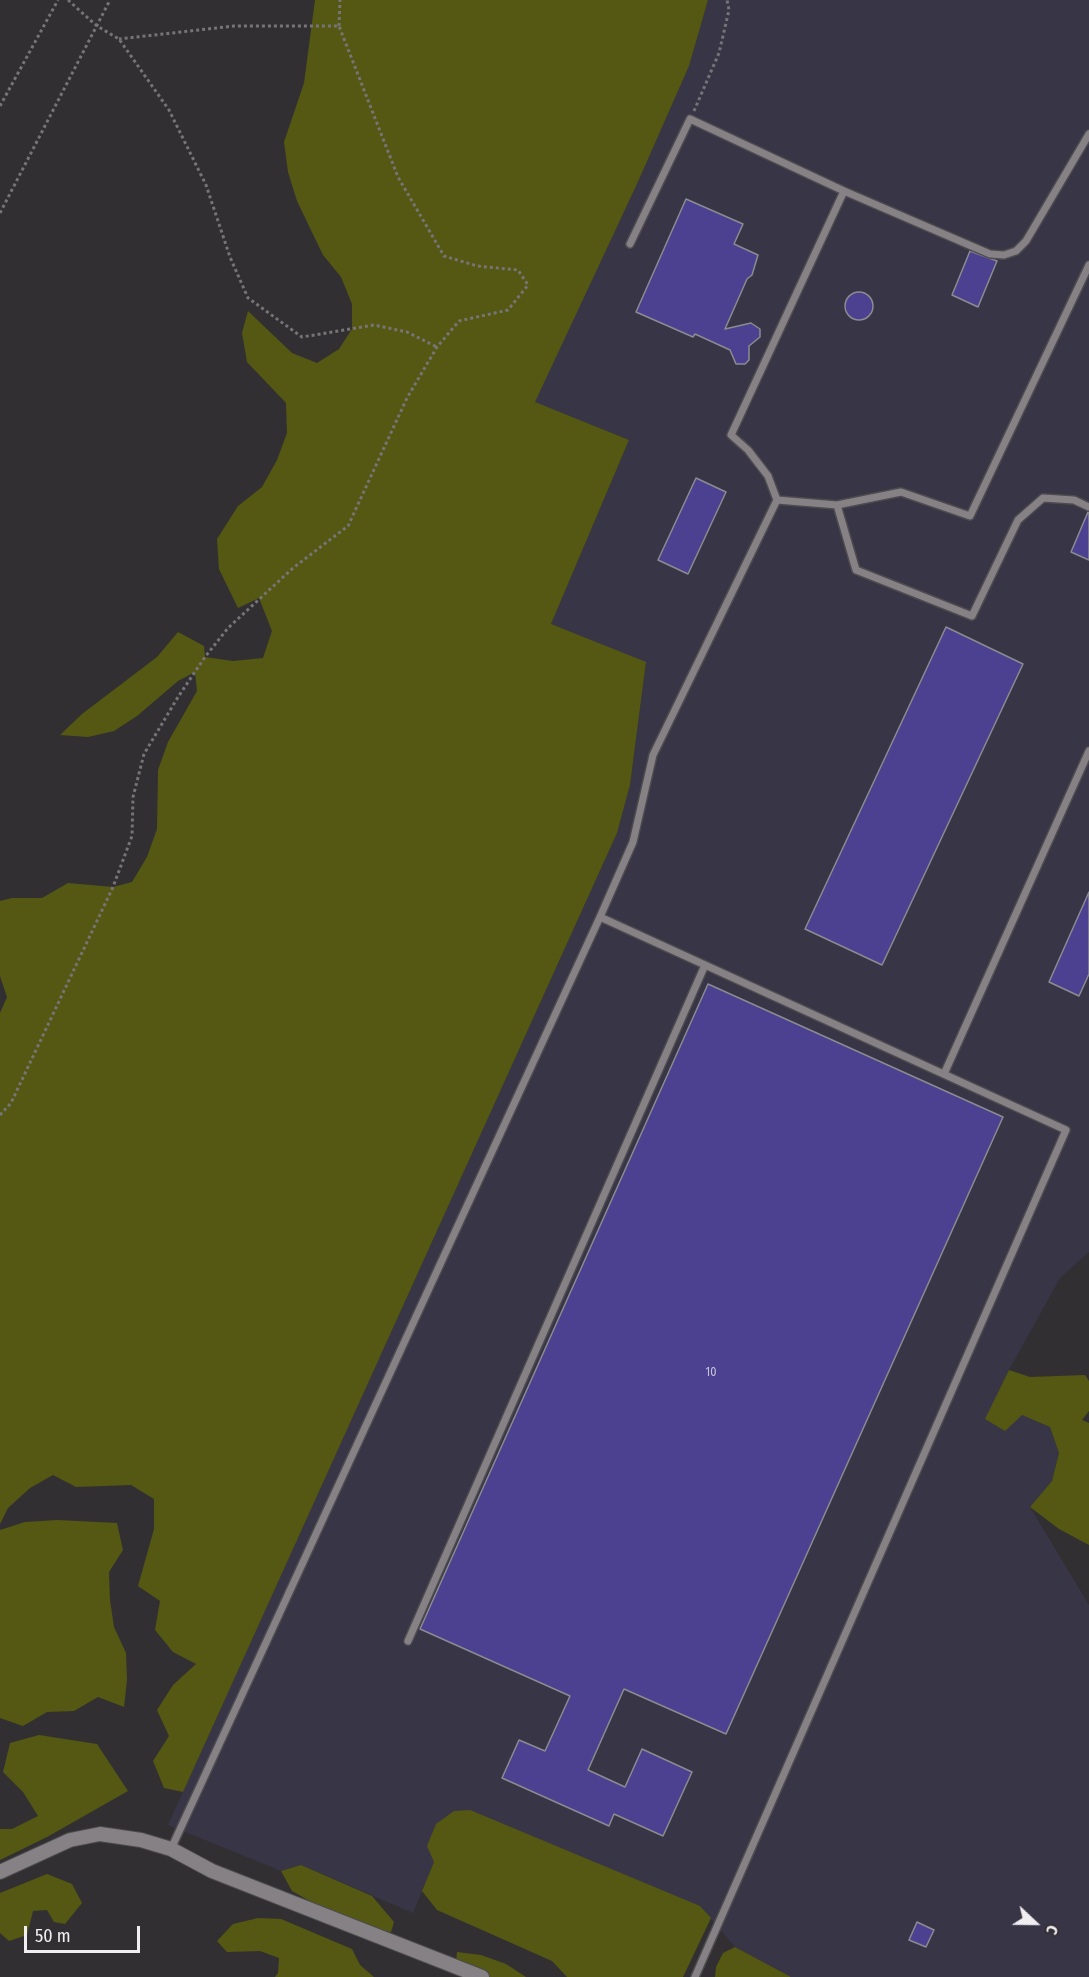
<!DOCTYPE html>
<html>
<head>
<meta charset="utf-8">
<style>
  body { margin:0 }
  #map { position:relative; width:1089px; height:1977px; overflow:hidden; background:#322f32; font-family:"Fira Sans Condensed",sans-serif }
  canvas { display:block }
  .north { position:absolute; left:1005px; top:1893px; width:60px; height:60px; -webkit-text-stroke:4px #322f32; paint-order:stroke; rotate:112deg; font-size:16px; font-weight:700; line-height:24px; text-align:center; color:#f0eef1 }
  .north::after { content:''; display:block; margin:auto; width:21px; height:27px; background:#f0eef1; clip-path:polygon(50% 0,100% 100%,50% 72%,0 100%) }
  .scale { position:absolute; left:24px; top:1926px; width:116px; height:27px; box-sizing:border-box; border:3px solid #f0eef1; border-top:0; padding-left:8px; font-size:18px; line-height:21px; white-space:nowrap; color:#f0eef1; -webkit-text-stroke:4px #322f32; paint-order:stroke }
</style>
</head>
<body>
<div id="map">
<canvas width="1089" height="1977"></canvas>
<div class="north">С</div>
<div class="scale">50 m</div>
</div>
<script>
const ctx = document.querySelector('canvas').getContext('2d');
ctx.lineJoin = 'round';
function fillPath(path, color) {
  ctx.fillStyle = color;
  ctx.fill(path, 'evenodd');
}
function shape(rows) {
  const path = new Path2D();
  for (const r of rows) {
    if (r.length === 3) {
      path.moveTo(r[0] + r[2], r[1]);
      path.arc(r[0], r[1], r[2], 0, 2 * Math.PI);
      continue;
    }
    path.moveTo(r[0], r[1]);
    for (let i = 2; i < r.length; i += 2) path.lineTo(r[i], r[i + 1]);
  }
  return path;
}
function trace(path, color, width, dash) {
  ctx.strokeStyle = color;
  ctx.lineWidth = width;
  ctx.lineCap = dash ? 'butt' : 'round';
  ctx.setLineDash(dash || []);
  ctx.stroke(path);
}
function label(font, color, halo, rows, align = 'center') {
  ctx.font = font + ' "Fira Sans Condensed",sans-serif';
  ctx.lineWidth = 6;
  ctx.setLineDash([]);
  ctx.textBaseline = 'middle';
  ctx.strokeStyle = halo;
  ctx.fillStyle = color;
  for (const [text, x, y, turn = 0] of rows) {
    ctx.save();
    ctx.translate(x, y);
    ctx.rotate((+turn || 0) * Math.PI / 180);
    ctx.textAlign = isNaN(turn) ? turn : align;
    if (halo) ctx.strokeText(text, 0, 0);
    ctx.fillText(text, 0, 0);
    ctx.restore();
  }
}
fillPath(shape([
  [708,0,1089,0,1089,1252,1060,1278,1009,1370,986,1419,1022,1415,1050,1427,1059,1453,1052,1481,1030,1507,1089,1605,1089,1977,791,1977,735,1947,700,1906,434,1862,413,1913,301,1865,281,1871,168,1825,617,833,630,785,646,663,551,624,629,440,534,402,637,184,689,66]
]), '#383546');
fillPath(shape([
  [315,0,708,0,689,66,637,184,535,402,629,440,551,624,646,662,630,785,617,833,183,1792,164,1788,153,1761,169,1736,157,1710,173,1685,196,1664,173,1652,155,1630,160,1601,138,1586,154,1529,154,1499,131,1485,76,1487,53,1475,30,1488,8,1508,0,1524,0,1013,7,997,0,976,0,901,12,898,42,898,68,883,113,887,132,882,147,857,157,829,158,770,168,742,197,691,195,672,178,681,137,716,114,731,88,737,60,735,82,714,157,657,178,632,204,646,205,657,233,661,263,658,272,631,259,598,238,608,219,569,217,539,238,506,262,487,277,460,287,433,286,403,247,362,242,333,248,311,292,353,317,363,339,349,352,329,352,304,341,277,323,255,297,201,288,172,284,142,304,83],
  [1009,1370,1030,1377,1085,1375,1089,1381,1089,1411,1082,1420,1089,1423,1089,1545,1059,1529,1030,1507,1052,1481,1059,1453,1050,1427,1022,1415,1005,1431,985,1419],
  [57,1520,117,1523,123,1550,109,1572,110,1600,114,1627,126,1653,127,1680,124,1707,98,1697,74,1711,47,1712,23,1726,0,1718,0,1530,25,1522],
  [39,1735,97,1744,128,1791,47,1837,0,1860,0,1829,12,1829,38,1816,23,1792,3,1772,10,1743],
  [470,1810,700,1906,711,1918,683,1977,567,1977,552,1961,437,1910,422,1891,434,1862,427,1846,436,1824,454,1811],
  [301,1865,372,1896,394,1922,391,1932,374,1931,327,1911,292,1891,281,1871],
  [47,1874,72,1884,82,1903,65,1924,54,1922,47,1910,33,1911,27,1935,9,1941,0,1933,0,1893],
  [258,1918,281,1919,352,1949,360,1965,374,1977,275,1977,278,1973,279,1958,260,1951,227,1952,217,1941,233,1924],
  [735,1947,791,1977,715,1977,716,1967,723,1953],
  [457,1952,481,1955,506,1964,526,1977,478,1977,456,1962]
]), '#555812');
const building = shape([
  [686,199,743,224,734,244,758,255,752,275,747,279,725,329,751,323,760,329,760,337,749,346,749,360,745,364,736,364,730,350,695,334,693,337,636,312,686,199],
  [970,251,997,261,978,307,952,295,970,251],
  [859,306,14],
  [696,478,726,492,688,574,658,560,696,478],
  [1088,512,1089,513,1089,560,1071,552,1088,512],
  [946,627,1023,664,882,965,805,929,946,627],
  [1089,892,1089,974,1079,996,1049,982,1089,892],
  [708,984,1003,1117,726,1734,624,1689,588,1770,625,1787,642,1749,692,1772,663,1836,614,1814,609,1826,502,1778,519,1740,545,1751,570,1696,420,1629,708,984],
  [917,1922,934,1930,926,1947,909,1940,917,1922]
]);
fillPath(building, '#4c4191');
trace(building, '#8b8b90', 1.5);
const lane = shape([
  [844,191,990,254,1004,255,1016,251,1026,241,1089,134],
  [777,500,837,505,901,492,970,516,1089,265],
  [837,505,856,570,972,616,1018,520,1043,498,1074,500,1089,507],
  [944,1074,1089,751],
  [408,1641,705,965,600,917],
  [171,1849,600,917,633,842,653,755,777,500,768,476,748,450,731,435,844,191,690,119,630,244],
  [695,1977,1066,1130,705,965]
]);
const street = shape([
  [0,1872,70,1840,100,1834,141,1840,171,1849,212,1871,482,1977]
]);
trace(lane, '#4d4b4e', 10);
trace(street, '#4d4b4e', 16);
trace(shape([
  [68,0,97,26,119,39,169,110,206,185,230,257,248,298,302,337,374,325,407,332,437,347],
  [339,26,340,0],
  [0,106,58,0],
  [694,111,719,53,729,10,727,0],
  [0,213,110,0],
  [0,1115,11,1103,113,887,132,836,133,797,144,754,178,697,205,657,228,628,293,568,348,526,407,398,437,347,459,321,508,310,528,285,518,270,477,266,444,256,398,177,339,26,234,26,119,39]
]), '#767477', 3, [3, 3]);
trace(lane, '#858185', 7);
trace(street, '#858185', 14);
label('12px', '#c7c3d9', null, [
  ["10",711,1373]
]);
</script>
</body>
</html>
